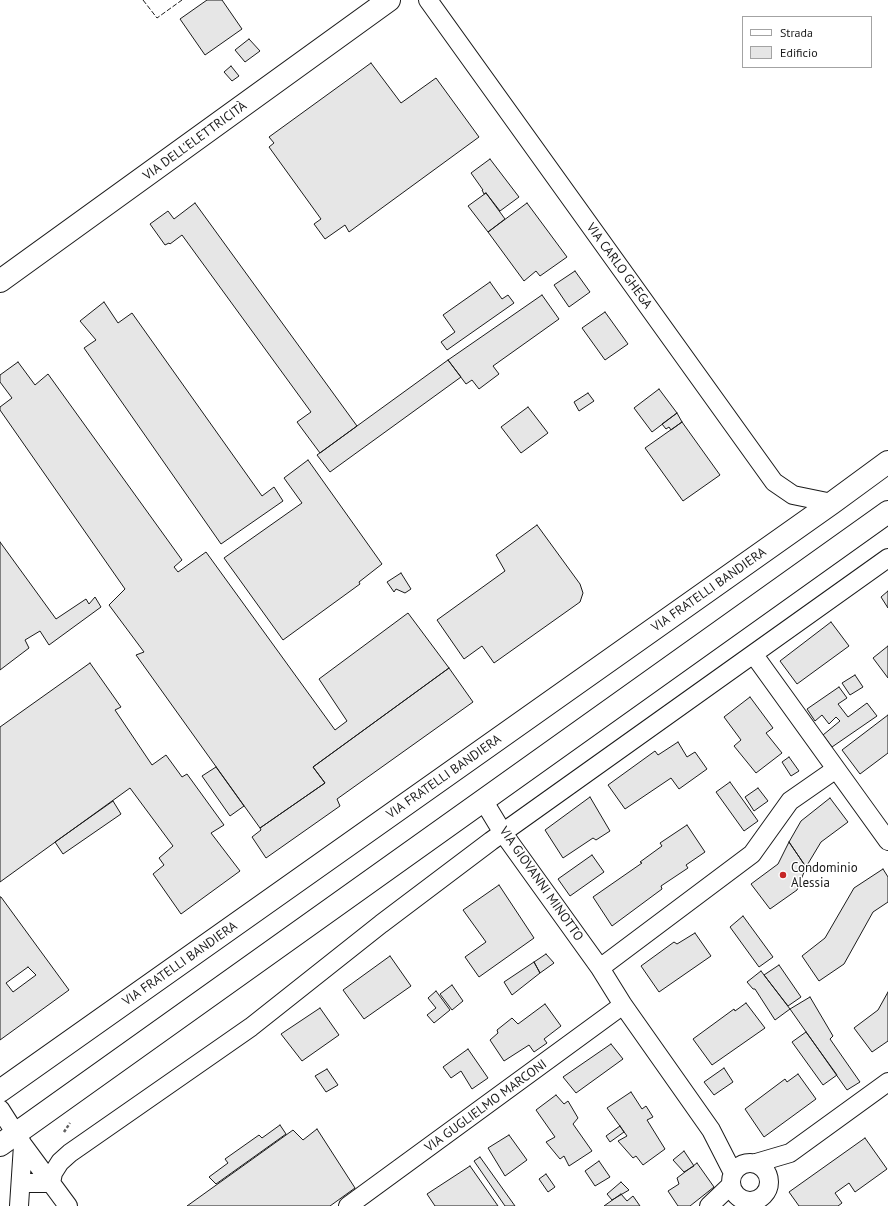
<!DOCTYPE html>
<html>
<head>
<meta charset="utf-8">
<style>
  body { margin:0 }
  #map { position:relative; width:888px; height:1206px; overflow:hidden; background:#fff; font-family:"PT Sans",sans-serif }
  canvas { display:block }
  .legend { position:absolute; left:742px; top:16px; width:130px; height:52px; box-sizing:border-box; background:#fff; border:1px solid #a3a3a3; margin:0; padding:5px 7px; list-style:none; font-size:12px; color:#1a1a1a }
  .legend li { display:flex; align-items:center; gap:8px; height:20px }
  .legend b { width:20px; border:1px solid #a3a3a3 }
</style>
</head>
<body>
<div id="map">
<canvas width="888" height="1206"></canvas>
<ul class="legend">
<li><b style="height:5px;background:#fff"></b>Strada</li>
<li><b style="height:11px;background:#e6e6e6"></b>Edificio</li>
</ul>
</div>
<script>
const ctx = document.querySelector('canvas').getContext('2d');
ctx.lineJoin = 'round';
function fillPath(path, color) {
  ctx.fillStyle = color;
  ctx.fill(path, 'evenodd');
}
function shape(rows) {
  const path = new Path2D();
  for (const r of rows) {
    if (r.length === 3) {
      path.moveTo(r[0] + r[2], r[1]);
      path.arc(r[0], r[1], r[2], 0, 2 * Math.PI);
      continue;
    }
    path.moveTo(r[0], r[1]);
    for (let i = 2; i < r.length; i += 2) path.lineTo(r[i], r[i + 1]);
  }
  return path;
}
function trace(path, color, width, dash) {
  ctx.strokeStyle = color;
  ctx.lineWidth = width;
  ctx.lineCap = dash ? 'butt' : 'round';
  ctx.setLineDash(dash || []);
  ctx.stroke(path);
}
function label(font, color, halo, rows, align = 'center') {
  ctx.font = font + ' "PT Sans",sans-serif';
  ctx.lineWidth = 3;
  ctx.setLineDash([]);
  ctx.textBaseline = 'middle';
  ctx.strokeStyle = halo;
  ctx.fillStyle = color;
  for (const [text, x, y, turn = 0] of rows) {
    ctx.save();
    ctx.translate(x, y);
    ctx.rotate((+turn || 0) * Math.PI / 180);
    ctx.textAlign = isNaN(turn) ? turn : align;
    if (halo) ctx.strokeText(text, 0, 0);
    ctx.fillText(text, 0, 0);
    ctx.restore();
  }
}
const building = shape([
  [207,0,222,0,242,29,205,55,180,19,207,0],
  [249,39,260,51,245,62,235,50,249,39],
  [371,63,401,103,436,78,479,137,349,232,345,225,325,239,314,224,321,219,269,147,274,143,269,137,371,63],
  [231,66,239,76,232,81,224,72,231,66],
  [490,159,519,197,500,211,486,193,484,194,482,190,483,190,471,173,490,159],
  [486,193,505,219,488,232,468,206,486,193],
  [195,203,357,426,320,453,297,422,311,412,182,235,170,244,169,243,165,245,150,224,168,211,174,219,195,203],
  [527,203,567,257,540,276,536,271,524,281,488,232,527,203],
  [575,271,590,292,569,307,554,285,575,271],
  [490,282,502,299,508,295,514,303,447,350,441,342,455,332,443,315,490,282],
  [542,295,559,319,493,366,499,374,479,389,472,380,466,384,448,360,542,295],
  [104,302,118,323,132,313,262,496,274,487,283,501,221,544,84,348,96,340,80,321,104,302],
  [605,312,628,344,605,360,582,328,605,312],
  [448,360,461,377,330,472,317,455,448,360],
  [18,362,35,385,48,374,182,560,174,567,178,572,206,552,335,730,347,721,319,679,408,613,449,668,313,767,325,783,260,828,136,655,144,652,109,605,125,589,0,410,0,407,12,398,0,382,0,375,18,362],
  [659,389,677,413,652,432,634,408,659,389],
  [588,393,594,401,579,411,574,402,588,393],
  [528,407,548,433,521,453,501,427,528,407],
  [677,413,682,422,671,430,669,427,666,429,662,424,677,413],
  [682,422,720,475,683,501,645,448,682,422],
  [308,460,382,564,359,582,360,584,283,640,224,558,302,503,284,478,308,460],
  [537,525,580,584,583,593,580,602,494,663,482,646,464,659,437,620,505,571,496,555,537,525],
  [0,542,56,619,86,599,89,604,95,597,101,607,49,645,40,631,25,640,29,648,0,670,0,542],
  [401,573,411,589,405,593,396,589,394,592,387,582,401,573],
  [888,591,888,608,881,597,888,591],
  [831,622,849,646,797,684,780,661,831,622],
  [888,646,888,678,873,658,888,646],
  [90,663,121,707,115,710,152,765,166,755,182,777,187,774,224,825,211,833,240,871,181,914,153,874,164,865,159,858,173,846,130,788,0,882,0,727,90,663],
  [449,668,473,702,337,799,340,806,266,858,252,837,261,830,260,828,325,783,313,767,449,668],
  [855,675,863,687,850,695,842,683,855,675],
  [839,687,847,698,838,704,848,717,867,703,877,716,832,747,823,735,840,721,836,717,829,724,822,715,815,721,807,709,839,687],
  [750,697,773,728,766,733,782,753,756,773,734,746,741,740,724,717,750,697],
  [888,715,888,753,860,774,842,750,888,715],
  [678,742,687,757,695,752,707,769,679,789,671,778,625,809,608,785,655,751,658,755,678,742],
  [789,757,799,771,791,776,782,762,789,757],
  [216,767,244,806,230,816,202,776,216,767],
  [730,782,758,821,744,831,716,792,730,782],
  [758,788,768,801,754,811,745,797,758,788],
  [590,797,610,831,596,840,593,838,563,858,545,830,590,797],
  [830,798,848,822,821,842,806,867,789,842,801,821,830,798],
  [113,801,121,814,63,854,55,842,113,801],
  [687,825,705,852,686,865,688,868,661,886,662,889,612,926,593,897,642,863,640,862,662,846,660,843,687,825],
  [789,842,806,867,797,890,770,909,751,884,778,864,789,842],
  [592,855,604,872,570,896,558,879,592,855],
  [883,869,888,877,888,902,873,912,844,964,819,981,802,956,825,938,854,888,883,869],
  [499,885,534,938,479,977,465,957,486,942,463,910,499,885],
  [0,897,1,897,69,990,0,1040,0,897],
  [28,967,36,975,13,992,6,983,28,967],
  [743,916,773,957,759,967,730,927,743,916],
  [695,933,711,956,659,992,641,966,674,942,677,944,695,933],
  [546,954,554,963,540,973,534,962,546,954],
  [390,956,411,986,364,1019,343,990,390,956],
  [534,962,540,973,512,995,504,982,534,962],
  [779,965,801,997,788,1006,764,975,779,965],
  [761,971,790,1009,775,1020,755,989,753,989,747,982,761,971],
  [452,985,463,1001,452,1010,440,994,452,985],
  [436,991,450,1010,434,1023,427,1015,436,1008,428,998,436,991],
  [888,992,888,1041,872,1052,854,1028,878,1010,888,992],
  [810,997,833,1036,830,1039,860,1082,847,1090,790,1009,810,997],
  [746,1003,765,1028,712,1065,693,1039,734,1009,735,1011,746,1003],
  [545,1004,561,1026,544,1039,547,1043,534,1052,529,1045,504,1061,490,1040,498,1033,497,1030,512,1018,518,1024,545,1004],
  [320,1008,339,1035,302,1061,281,1034,320,1008],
  [806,1032,837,1075,823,1085,792,1042,806,1032],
  [611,1044,623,1059,576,1093,563,1077,611,1044],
  [468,1049,488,1078,472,1089,461,1071,451,1078,443,1067,468,1049],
  [724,1068,733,1082,714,1095,704,1082,724,1068],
  [327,1069,338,1085,326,1092,315,1076,327,1069],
  [798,1074,816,1099,764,1137,745,1109,785,1079,787,1082,798,1074],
  [631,1092,642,1109,646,1106,653,1117,647,1120,665,1149,643,1165,636,1156,633,1158,618,1141,627,1136,607,1108,631,1092],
  [556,1095,564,1104,568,1101,578,1118,573,1124,592,1151,569,1166,564,1156,560,1159,546,1142,555,1137,536,1110,556,1095],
  [280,1125,286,1134,216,1184,209,1177,228,1163,225,1159,259,1135,262,1138,280,1125],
  [620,1126,624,1132,610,1142,606,1136,620,1126],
  [317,1129,355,1188,330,1206,187,1206,293,1130,303,1140,317,1129],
  [509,1135,527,1160,505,1176,488,1148,509,1135],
  [865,1138,887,1169,855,1192,849,1183,835,1193,842,1203,838,1206,799,1206,789,1192,865,1138],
  [684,1151,694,1166,684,1172,673,1160,684,1151],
  [480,1157,515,1206,505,1206,474,1161,480,1157],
  [599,1161,610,1177,595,1186,585,1171,599,1161],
  [697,1163,714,1187,690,1206,678,1206,668,1191,679,1184,677,1178,697,1163],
  [470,1166,498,1206,435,1206,427,1194,470,1166],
  [546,1174,555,1187,548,1192,539,1179,546,1174],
  [621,1182,629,1190,612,1200,607,1194,621,1182],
  [621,1194,627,1201,633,1196,640,1206,604,1206,621,1194]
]);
fillPath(building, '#e6e6e6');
trace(building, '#1a1a1a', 1);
const minor = shape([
  [428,0,774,482,793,495,832,503],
  [754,655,888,841],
  [483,800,503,833,600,968,623,1005,711,1130,733,1173],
  [600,968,752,854,790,801,836,769],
  [0,1109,23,1145,68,1206],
  [750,1182,19],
  [756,1163,790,1153,888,1082],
  [21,1183,51,1183,53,1173,60,1162,70,1153,251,1027,381,924,491,841,888,558],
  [19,1206,23,1145],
  [348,1206,623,1005],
  [709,1206,731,1185]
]);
const tertiary = shape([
  [0,281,389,0]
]);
const secondary = shape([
  [0,1091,832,503,888,462],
  [0,1145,888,512]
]);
trace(minor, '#1a1a1a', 20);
trace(tertiary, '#1a1a1a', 24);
trace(secondary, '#1a1a1a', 24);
trace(shape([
  [64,1132,70,1123]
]), '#5f5f5f', 2.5, [3, 2]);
trace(minor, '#fff', 18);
trace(tertiary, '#fff', 22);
trace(secondary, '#fff', 22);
trace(shape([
  [143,0,157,18,182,0]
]), '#1a1a1a', 1, [5, 2]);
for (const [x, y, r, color] of [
  [783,875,4,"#c62828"]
]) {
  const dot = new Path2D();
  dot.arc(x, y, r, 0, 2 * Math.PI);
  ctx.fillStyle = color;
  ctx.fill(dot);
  trace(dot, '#fff', 1.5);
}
label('13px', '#1a1a1a', '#fff', [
  ["VIA DELL'ELETTRICITÀ",195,141,-36],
  ["VIA CARLO GHEGA",619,266,54],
  ["VIA FRATELLI BANDIERA",709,590,-35],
  ["VIA FRATELLI BANDIERA",444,777,-35],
  ["VIA GIOVANNI MINOTTO",541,884,55],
  ["VIA FRATELLI BANDIERA",180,964,-35],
  ["VIA GUGLIELMO MARCONI",486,1106,-36]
]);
label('13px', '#1a1a1a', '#fff', [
  ["Condominio",791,868],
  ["Alessia",791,883]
], 'left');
</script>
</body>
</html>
